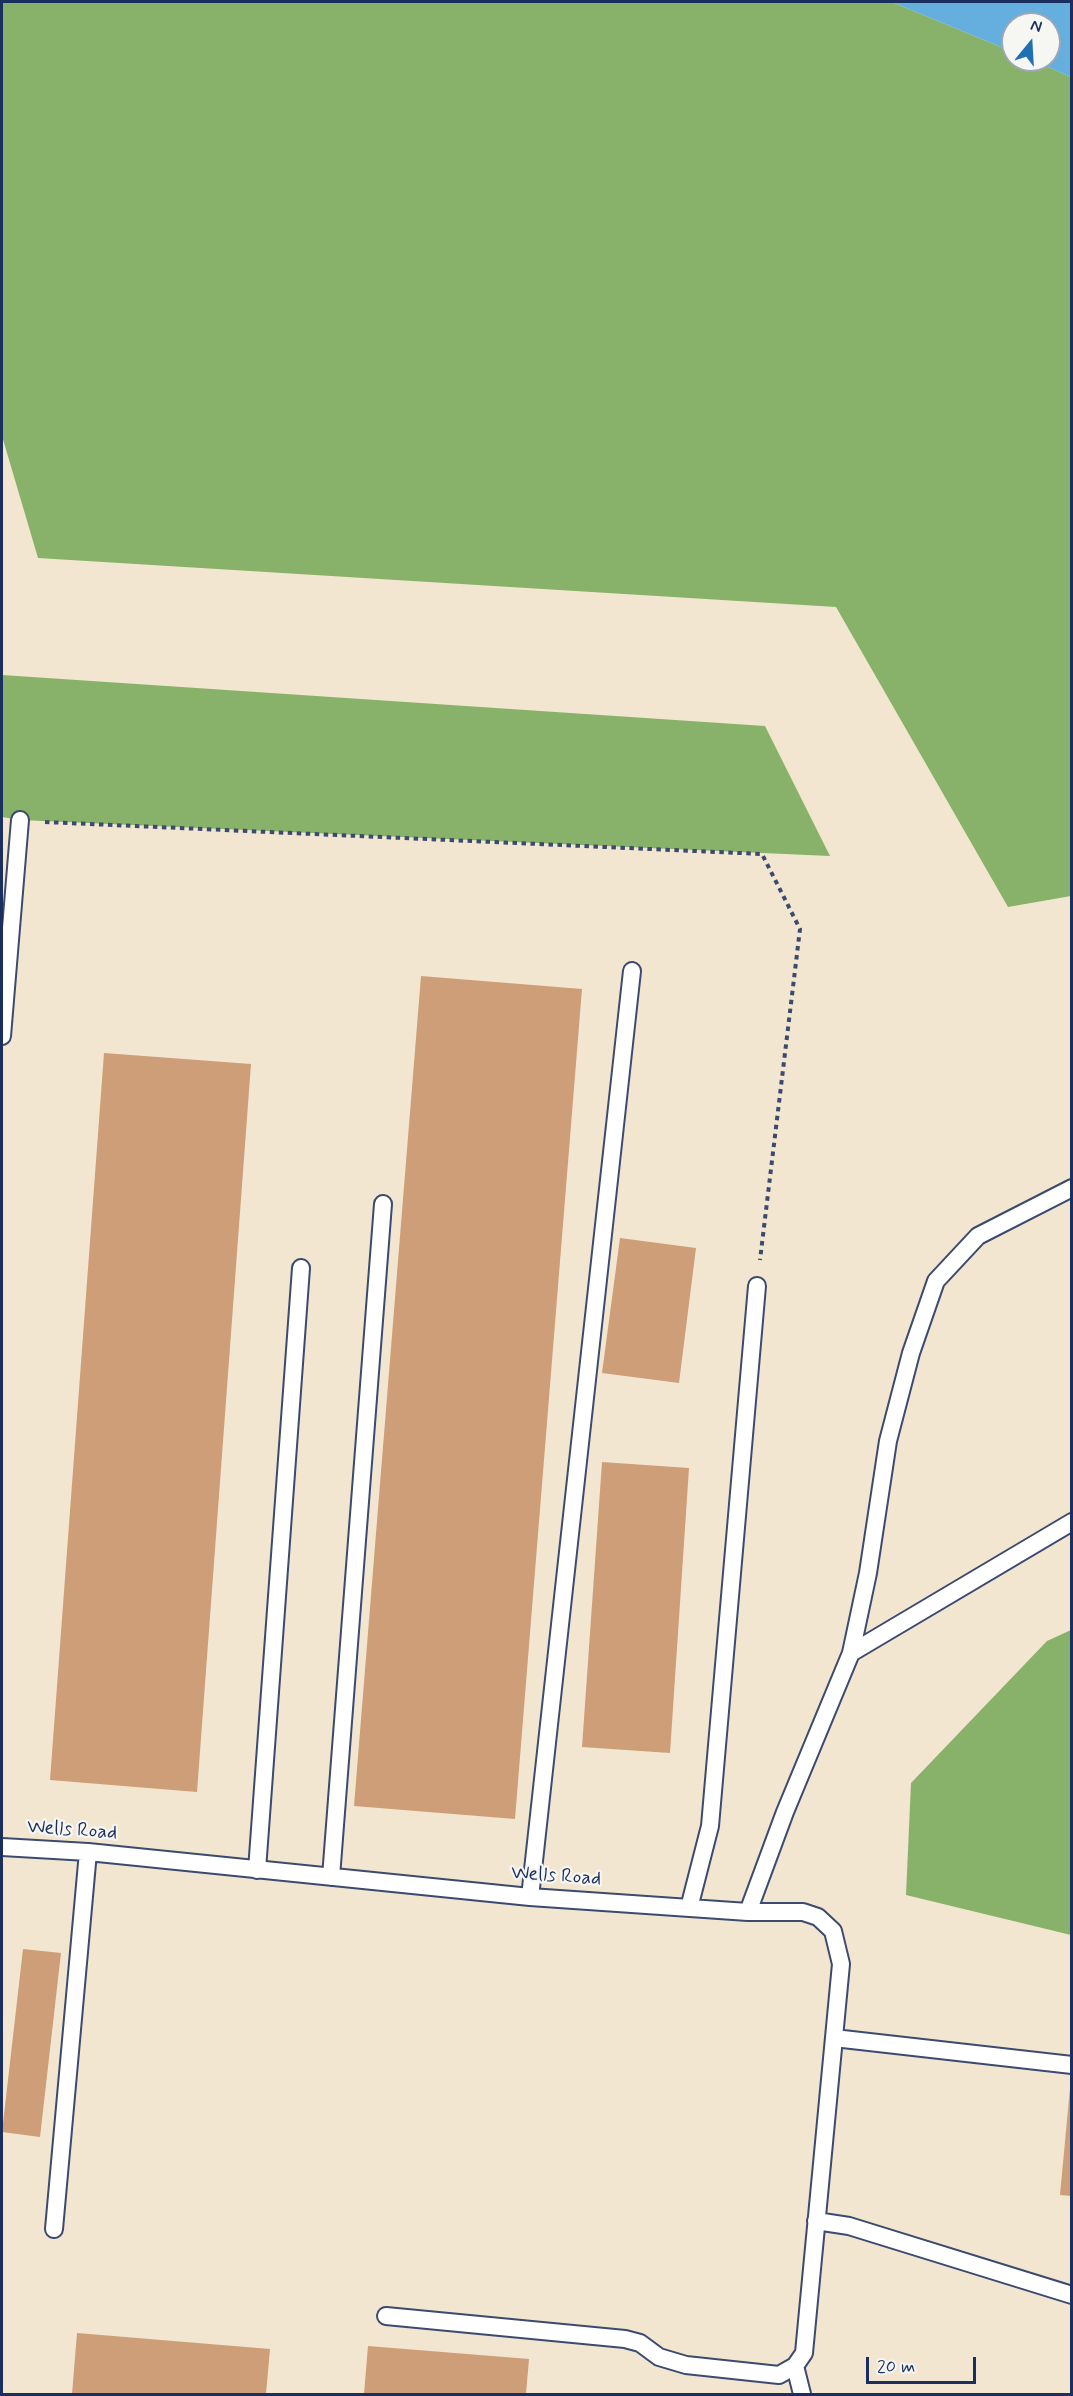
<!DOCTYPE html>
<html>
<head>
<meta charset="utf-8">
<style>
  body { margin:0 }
  #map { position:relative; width:1073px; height:2396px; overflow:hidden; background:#f2e6d0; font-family:Mynerve,sans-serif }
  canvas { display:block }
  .frame { position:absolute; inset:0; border:3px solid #1b2f5e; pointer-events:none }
  .north { position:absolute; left:1001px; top:12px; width:60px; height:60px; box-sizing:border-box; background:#f6f6f2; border:2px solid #9ea6b7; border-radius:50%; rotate:18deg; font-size:16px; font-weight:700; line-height:24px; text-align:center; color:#1b2f5e }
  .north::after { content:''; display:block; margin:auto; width:21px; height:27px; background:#1f6fb2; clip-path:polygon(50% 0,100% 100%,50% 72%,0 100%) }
  .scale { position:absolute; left:866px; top:2357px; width:110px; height:27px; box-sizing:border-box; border:3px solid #1b2f5e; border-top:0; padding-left:8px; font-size:18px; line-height:21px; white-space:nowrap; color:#1b2f5e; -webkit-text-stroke:4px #f6f6f2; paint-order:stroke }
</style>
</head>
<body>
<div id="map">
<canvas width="1073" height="2396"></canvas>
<div class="frame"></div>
<div class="north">N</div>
<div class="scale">20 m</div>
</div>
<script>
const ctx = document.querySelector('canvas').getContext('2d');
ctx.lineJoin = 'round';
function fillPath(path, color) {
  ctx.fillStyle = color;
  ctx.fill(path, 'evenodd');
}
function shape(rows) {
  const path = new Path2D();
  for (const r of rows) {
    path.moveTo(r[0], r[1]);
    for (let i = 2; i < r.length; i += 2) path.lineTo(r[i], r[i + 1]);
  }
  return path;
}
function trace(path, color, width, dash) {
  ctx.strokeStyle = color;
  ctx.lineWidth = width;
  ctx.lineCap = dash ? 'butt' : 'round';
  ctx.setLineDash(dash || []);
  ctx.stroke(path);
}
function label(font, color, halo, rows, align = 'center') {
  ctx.font = font + ' Mynerve,sans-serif';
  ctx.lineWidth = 4.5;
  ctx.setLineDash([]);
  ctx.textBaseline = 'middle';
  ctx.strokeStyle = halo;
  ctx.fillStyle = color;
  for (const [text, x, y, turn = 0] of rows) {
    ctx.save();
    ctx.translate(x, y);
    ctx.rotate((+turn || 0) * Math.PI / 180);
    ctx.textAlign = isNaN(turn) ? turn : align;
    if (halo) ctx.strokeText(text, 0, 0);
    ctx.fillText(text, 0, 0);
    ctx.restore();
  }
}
fillPath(shape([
  [2,2,892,2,1013,52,1013,60,1032,60,1071,77,1071,896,1008,907,836,607,38,558,2,436],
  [2,675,765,726,830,856,20,820,2,817],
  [1071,1630,1071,1935,906,1895,911,1783,1047,1641]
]), '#88b269');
fillPath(shape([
  [892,2,1071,2,1071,77,1032,60,1049,60,1049,24,1013,24,1013,52]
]), '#64afdd');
fillPath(shape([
  [421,976,582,989,515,1819,354,1806],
  [104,1053,251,1064,197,1792,50,1780],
  [620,1238,696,1248,679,1383,602,1373],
  [602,1462,689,1468,670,1753,582,1747],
  [23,1949,61,1953,40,2137,2,2132],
  [1070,2088,1072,2089,1072,2196,1060,2195],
  [77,2333,270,2349,266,2394,72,2394],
  [368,2346,529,2359,526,2394,364,2394]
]), '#ce9e79');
const lane = shape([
  [2,1036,20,820],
  [851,1653,1072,1522],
  [2,1847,88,1852,530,1897,748,1912,803,1912,818,1917,833,1931,841,1964,804,2353,795,2366,779,2375,686,2365,659,2357,640,2343,625,2339,386,2316],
  [257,1870,301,1268],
  [331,1877,383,1204],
  [530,1897,632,971],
  [689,1908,710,1826,757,1286],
  [748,1912,785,1812,851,1653,868,1573,888,1441,911,1353,936,1281,978,1236,1072,1188],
  [834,2038,1072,2065],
  [816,2221,849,2226,1072,2295],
  [54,2229,88,1852],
  [795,2366,802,2394]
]);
trace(lane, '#3b4a6f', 20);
trace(shape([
  [45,822,762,854,800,929,760,1260]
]), '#3b4a6f', 4, [4.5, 4.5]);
trace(lane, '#fff', 16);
label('20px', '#1b2f5e', '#f6f6f2', [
  ["Wells Road",72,1831,4],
  ["Wells Road",556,1877,4]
]);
</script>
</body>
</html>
